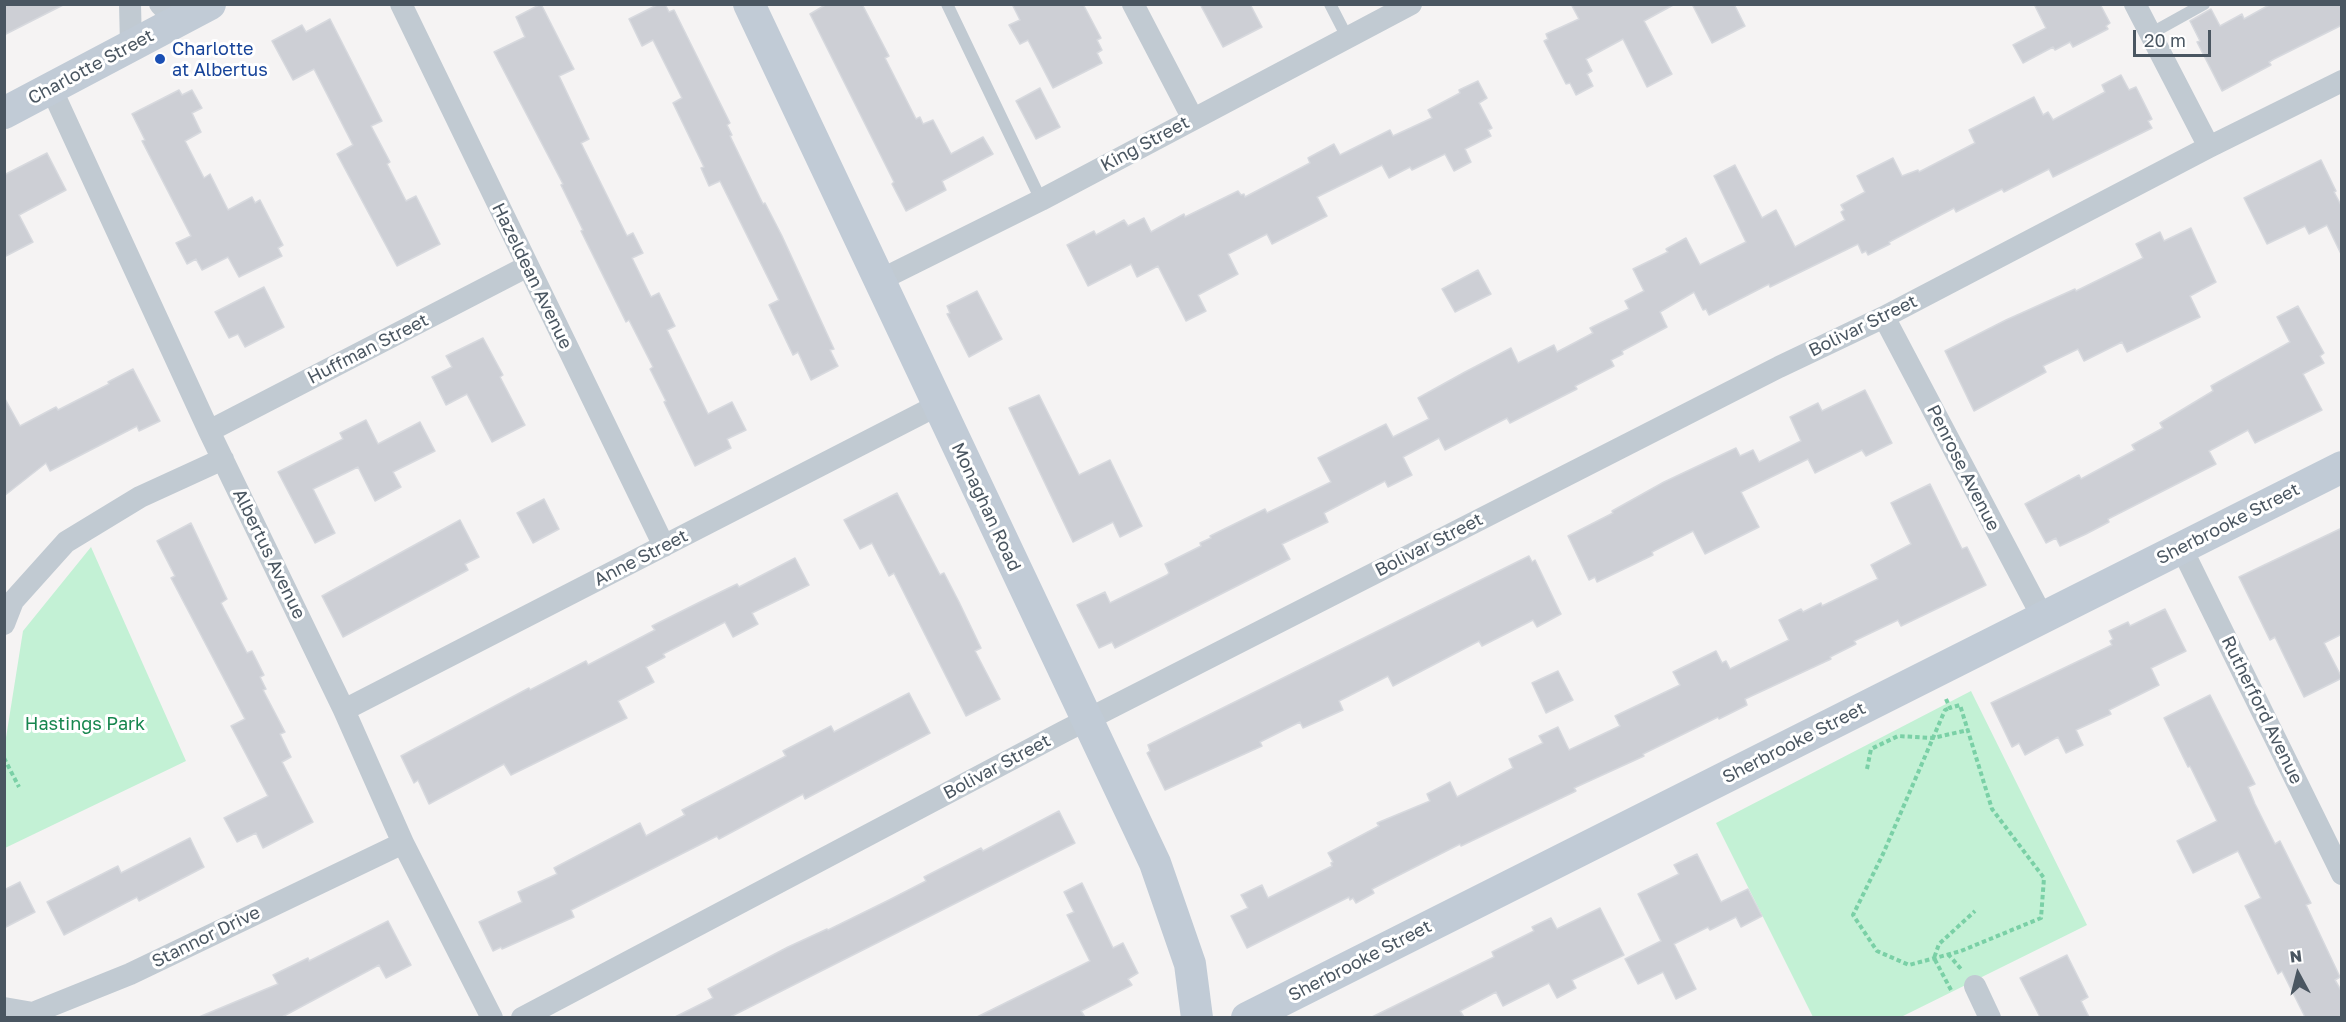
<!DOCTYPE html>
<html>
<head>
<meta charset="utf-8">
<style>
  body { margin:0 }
  #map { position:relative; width:2346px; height:1022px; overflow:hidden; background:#f5f3f3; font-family:"Golos Text",sans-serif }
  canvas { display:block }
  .frame { position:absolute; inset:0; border:6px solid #4a5661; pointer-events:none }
  .north { position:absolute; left:2268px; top:944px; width:60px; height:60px; -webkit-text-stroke:4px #fff; paint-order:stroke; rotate:353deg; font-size:16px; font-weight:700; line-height:24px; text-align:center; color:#4a5661 }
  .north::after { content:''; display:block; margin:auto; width:21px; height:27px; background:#4a5661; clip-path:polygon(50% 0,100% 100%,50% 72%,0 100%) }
  .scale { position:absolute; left:2133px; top:30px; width:78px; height:27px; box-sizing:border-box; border:3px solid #4a5661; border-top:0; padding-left:8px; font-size:18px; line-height:21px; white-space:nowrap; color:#4a5661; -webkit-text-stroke:4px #fff; paint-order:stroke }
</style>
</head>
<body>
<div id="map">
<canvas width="2346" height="1022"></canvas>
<div class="frame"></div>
<div class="north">N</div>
<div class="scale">20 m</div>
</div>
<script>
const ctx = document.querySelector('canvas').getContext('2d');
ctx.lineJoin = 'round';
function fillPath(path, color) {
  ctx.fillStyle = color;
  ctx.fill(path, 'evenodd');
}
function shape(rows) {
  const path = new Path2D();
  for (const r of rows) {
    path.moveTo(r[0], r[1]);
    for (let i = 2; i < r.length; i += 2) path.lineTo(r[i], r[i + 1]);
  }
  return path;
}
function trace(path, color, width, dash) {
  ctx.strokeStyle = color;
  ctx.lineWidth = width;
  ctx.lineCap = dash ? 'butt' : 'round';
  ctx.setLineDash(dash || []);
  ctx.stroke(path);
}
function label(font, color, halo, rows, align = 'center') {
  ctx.font = font + ' "Golos Text",sans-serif';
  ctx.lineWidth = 6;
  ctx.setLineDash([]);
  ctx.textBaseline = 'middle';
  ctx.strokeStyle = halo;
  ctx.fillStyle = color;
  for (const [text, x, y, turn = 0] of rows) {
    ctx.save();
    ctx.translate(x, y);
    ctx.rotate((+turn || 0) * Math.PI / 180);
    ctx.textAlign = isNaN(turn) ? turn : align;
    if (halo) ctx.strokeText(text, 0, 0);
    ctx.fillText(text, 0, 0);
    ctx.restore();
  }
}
fillPath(shape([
  [91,547,186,761,5,848,5,744,23,631],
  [1971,691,2087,925,1901,1017,1813,1017,1716,823]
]), '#c3f1d5');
const building = shape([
  [4,4,65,4,4,35,4,4],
  [541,4,574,69,559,76,589,139,581,143,627,236,633,233,643,253,632,258,651,297,659,293,675,326,667,330,708,414,732,402,746,430,727,439,731,448,695,466,664,402,666,401,650,369,653,367,629,320,626,322,581,231,583,230,561,185,563,184,494,52,525,37,516,17,541,4],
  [659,4,665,4,669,12,674,10,730,123,727,125,732,135,730,136,763,204,765,203,782,236,834,349,830,350,838,366,811,380,798,352,793,355,769,305,779,300,720,181,709,186,701,168,704,167,673,103,682,98,653,40,642,46,629,19,659,4],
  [827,4,862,4,889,56,885,58,916,119,920,117,923,124,933,120,951,154,983,137,993,154,942,181,946,190,906,211,892,184,894,182,810,14,827,4],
  [1012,4,1083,4,1101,38,1097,40,1102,50,1097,53,1102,63,1053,88,1028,40,1020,44,1009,25,1020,20,1012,4],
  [1200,4,1250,4,1262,27,1223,47,1200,4],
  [1571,4,1675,4,1644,21,1672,74,1647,87,1623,39,1586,59,1592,71,1587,74,1593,86,1576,95,1570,83,1566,84,1544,41,1548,39,1546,34,1579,19,1571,4],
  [1692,4,1734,4,1745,26,1712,43,1692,4],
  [2034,4,2100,4,2110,23,2106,26,2108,29,2073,47,2070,42,2055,50,2053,47,2023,63,2013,45,2046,28,2034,4],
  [2271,4,2342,4,2342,25,2274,59,2269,62,2271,65,2222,91,2197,42,2200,41,2190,21,2211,9,2220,26,2242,14,2244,19,2271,4],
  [330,19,382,121,371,126,390,162,387,164,406,201,416,196,440,244,397,266,337,154,353,145,314,69,293,80,272,41,302,25,306,32,330,19],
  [2121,75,2129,90,2136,87,2152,119,2148,121,2152,128,2053,177,2049,169,2004,192,2002,189,1956,212,1954,208,1889,242,1890,244,1868,255,1866,251,1862,253,1858,244,1770,287,1769,284,1709,315,1706,309,1703,310,1694,292,1660,312,1667,327,1622,351,1623,354,1611,360,1614,366,1575,386,1577,389,1510,423,1507,418,1445,450,1439,438,1403,457,1412,475,1388,487,1385,481,1324,513,1328,522,1282,544,1290,559,1115,648,1112,642,1099,648,1077,605,1105,592,1110,603,1167,575,1169,573,1165,564,1201,546,1200,543,1211,538,1210,536,1265,509,1267,513,1331,482,1318,458,1386,424,1393,437,1429,419,1418,398,1465,372,1511,348,1518,363,1554,345,1557,352,1593,333,1590,328,1629,309,1625,301,1644,291,1633,269,1668,252,1666,249,1686,238,1700,265,1746,242,1714,176,1735,165,1762,218,1776,210,1795,247,1845,220,1841,212,1844,210,1841,205,1865,192,1857,176,1893,158,1902,176,1918,170,1919,172,1975,143,1969,130,2034,97,2043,115,2048,112,2053,120,2105,92,2102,85,2121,75],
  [1478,81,1487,98,1479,103,1492,128,1488,130,1491,136,1465,149,1471,162,1454,171,1445,154,1412,170,1410,167,1389,178,1382,165,1317,197,1327,216,1272,244,1267,234,1228,254,1238,274,1198,295,1206,311,1186,321,1158,266,1137,277,1131,264,1088,286,1067,245,1094,231,1096,235,1124,220,1128,226,1144,218,1151,232,1184,214,1185,217,1238,191,1241,195,1244,194,1245,197,1310,163,1308,158,1334,144,1340,155,1390,130,1393,136,1432,118,1428,110,1460,93,1459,90,1478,81],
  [1040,88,1060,127,1036,139,1016,101,1040,88],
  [179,90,182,95,192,90,202,108,192,113,201,132,185,141,204,178,210,174,228,210,252,197,255,203,260,200,283,245,278,248,282,256,239,277,228,257,202,270,196,259,187,264,176,243,191,236,142,141,145,140,132,114,179,90],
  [47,153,66,190,19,215,33,242,4,257,4,175,47,153],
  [2321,160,2336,191,2334,192,2342,207,2342,256,2327,225,2309,234,2305,226,2267,244,2244,198,2321,160],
  [2191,228,2216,282,2190,296,2200,317,2127,352,2122,342,2084,361,2078,349,2043,366,2046,372,1974,411,1945,351,2006,320,2075,289,2076,291,2143,258,2136,244,2160,232,2164,241,2191,228],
  [1478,270,1491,294,1455,312,1442,289,1478,270],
  [264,287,284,327,245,347,238,334,229,338,215,312,264,287],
  [977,291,1002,339,969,357,947,314,950,313,947,306,977,291],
  [2298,306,2324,353,2320,356,2324,363,2303,374,2322,410,2255,443,2248,430,2209,451,2216,464,2108,519,2109,522,2086,534,2060,546,2056,538,2046,543,2025,504,2079,475,2081,479,2135,450,2132,445,2163,428,2160,423,2213,391,2211,386,2290,342,2277,317,2298,306],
  [483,338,503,375,500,377,525,425,492,442,467,394,446,405,432,377,452,367,446,356,483,338],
  [133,369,160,421,139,431,137,426,50,471,46,463,4,496,4,397,20,426,56,407,58,410,109,384,108,382,133,369],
  [1865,390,1892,443,1866,456,1862,450,1815,473,1808,459,1741,492,1759,527,1705,554,1693,531,1652,552,1653,555,1597,582,1595,577,1589,580,1568,536,1613,513,1612,511,1664,482,1736,448,1740,456,1753,450,1759,462,1801,441,1790,417,1818,403,1822,411,1865,390],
  [1039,395,1079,475,1110,460,1142,526,1120,537,1113,522,1073,542,1009,408,1039,395],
  [366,420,378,444,420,422,435,451,393,472,401,487,375,501,358,467,313,489,335,533,315,543,278,472,343,439,340,433,366,420],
  [1930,484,1962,549,1967,547,1986,585,1901,626,1898,620,1854,641,1856,644,1830,657,1831,659,1745,699,1747,705,1719,719,1718,717,1643,754,1644,756,1574,788,1576,791,1461,846,1460,844,1372,889,1374,893,1356,903,1353,898,1350,900,1349,897,1247,948,1231,916,1248,908,1241,895,1262,885,1268,898,1332,866,1331,863,1333,862,1328,853,1379,826,1377,823,1430,801,1427,794,1450,782,1457,797,1513,768,1509,759,1543,743,1539,736,1558,727,1569,750,1620,726,1615,716,1680,685,1673,672,1716,651,1722,663,1726,661,1730,669,1789,640,1779,620,1801,609,1803,612,1821,603,1822,606,1878,579,1871,565,1911,544,1891,503,1930,484],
  [897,493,940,575,944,573,959,602,981,648,975,651,1000,699,966,716,894,573,889,576,872,543,860,549,844,520,897,493],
  [544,499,559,529,533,543,517,513,544,499],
  [460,520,479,557,465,564,468,570,343,637,322,596,460,520],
  [191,523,227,599,221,603,247,653,252,651,264,675,260,677,266,689,263,690,285,732,280,734,291,757,282,762,313,822,263,848,256,833,237,842,224,818,268,796,231,726,245,719,171,578,175,576,157,541,191,523],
  [2342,528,2342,634,2324,643,2342,678,2304,697,2275,637,2270,640,2239,577,2342,528],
  [1529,556,1532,562,1535,560,1561,614,1537,627,1533,620,1482,646,1479,641,1393,686,1388,676,1339,701,1343,710,1303,728,1300,722,1260,742,1262,746,1165,790,1147,753,1150,751,1148,745,1529,556],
  [795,558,809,585,752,613,758,624,733,637,725,622,663,654,665,657,646,667,654,682,618,701,627,718,511,775,504,764,429,804,418,780,414,783,401,756,529,688,530,690,586,661,588,665,655,630,652,626,702,601,737,584,739,587,795,558],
  [2165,609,2186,651,2151,668,2159,685,2109,710,2111,714,2076,730,2083,745,2066,753,2058,737,2025,755,2019,743,2012,747,1991,703,2112,645,2110,641,2113,639,2109,631,2128,622,2130,626,2165,609],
  [1558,671,1573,700,1546,713,1532,683,1558,671],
  [909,693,930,733,805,799,803,794,719,839,717,836,571,910,574,917,502,949,501,947,493,951,479,922,522,902,518,892,557,874,554,868,640,823,646,836,685,815,682,810,786,756,783,751,831,726,834,732,909,693],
  [2210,695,2255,784,2248,787,2255,804,2275,844,2280,841,2311,903,2306,905,2340,977,2335,980,2342,992,2342,1017,2305,1017,2282,971,2278,974,2245,906,2261,898,2238,851,2193,873,2177,841,2217,821,2190,766,2188,767,2164,718,2210,695],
  [1059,811,1075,843,730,1017,675,1017,713,998,708,989,788,947,827,929,828,930,889,900,926,881,924,877,981,848,983,851,1059,811],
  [190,838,204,867,139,901,137,897,64,935,47,902,118,866,121,873,190,838],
  [1697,854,1721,902,1748,889,1762,916,1741,927,1736,917,1710,930,1708,927,1674,944,1696,989,1676,999,1663,972,1638,984,1625,959,1661,941,1638,894,1679,874,1674,865,1697,854],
  [20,882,35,912,4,928,4,890,20,882],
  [1082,883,1113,948,1123,943,1138,973,1128,979,1132,985,1081,1011,1085,1017,977,1017,1090,961,1067,915,1074,912,1064,892,1082,883],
  [1600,908,1624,955,1572,980,1576,988,1557,998,1549,983,1503,1006,1496,992,1460,1011,1464,1017,1372,1017,1494,957,1492,952,1534,931,1532,927,1551,918,1557,929,1600,908],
  [388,921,411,965,386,978,379,965,282,1017,199,1017,278,984,273,975,308,958,309,961,388,921],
  [2067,955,2088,997,2081,1001,2089,1017,2040,1017,2020,978,2067,955]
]);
fillPath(building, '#cdcfd5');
trace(building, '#d7d9de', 1.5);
trace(shape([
  [1946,699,1950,708,1960,705,1992,809,2044,878,2041,918,1961,951,1909,965,1877,951,1853,915,1883,854,1945,710,1950,708],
  [4,758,19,787],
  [1867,769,1871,749,1898,736,1933,738,1968,730],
  [1948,954,1961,969],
  [1951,990,1934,958,1939,944,1975,911]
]), '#7ad0a6', 4, [4.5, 3]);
trace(shape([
  [947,4,1041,200],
  [1330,4,1348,39],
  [2150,34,2204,4]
]), '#c1cad2', 12);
trace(shape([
  [130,4,131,45],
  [160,4,177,22],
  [401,4,664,546],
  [1133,4,1193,119],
  [2135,4,2209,147],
  [51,88,209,431,344,710,403,843,492,1018],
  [878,281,1041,200,1411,4],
  [1884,317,2043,618],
  [209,431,528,266],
  [2181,547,2342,874],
  [4,624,13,601,66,542,140,497,223,459],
  [344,710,938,405],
  [1975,986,1990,1018],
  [4,1008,33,1013,130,974,403,843],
  [522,1018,1063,732,1779,367,1884,317,2209,147,2342,81]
]), '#c1cad2', 22);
trace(shape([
  [749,4,1155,863,1190,964,1197,1018],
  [4,113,210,4],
  [1247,1018,2342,467]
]), '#c1cbd6', 32);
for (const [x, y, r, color] of [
  [160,59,6,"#1a4fb4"]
]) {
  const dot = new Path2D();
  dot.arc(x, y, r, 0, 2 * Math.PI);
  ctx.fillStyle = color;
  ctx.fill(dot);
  trace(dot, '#fff', 2);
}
label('18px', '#164399', '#fff', [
  ["Charlotte",172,49],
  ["at Albertus",172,70]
], 'left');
label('18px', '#4a5661', '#fff', [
  ["Charlotte Street",91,67,-28],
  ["King Street",1145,144,-28],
  ["Hazeldean Avenue",532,276,64],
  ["Bolivar Street",1863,326,-26],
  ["Huffman Street",368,349,-27],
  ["Penrose Avenue",1963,468,63],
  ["Monaghan Road",986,507,65],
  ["Sherbrooke Street",2228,524,-27],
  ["Bolivar Street",1429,545,-27],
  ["Albertus Avenue",269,554,64],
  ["Anne Street",641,558,-27],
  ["Rutherford Avenue",2262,710,64],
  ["Sherbrooke Street",1794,743,-27],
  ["Bolivar Street",997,767,-28],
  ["Stannor Drive",206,937,-26],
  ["Sherbrooke Street",1360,961,-27]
]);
label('18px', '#17864f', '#fff', [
  ["Hastings Park",85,724]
]);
</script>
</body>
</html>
